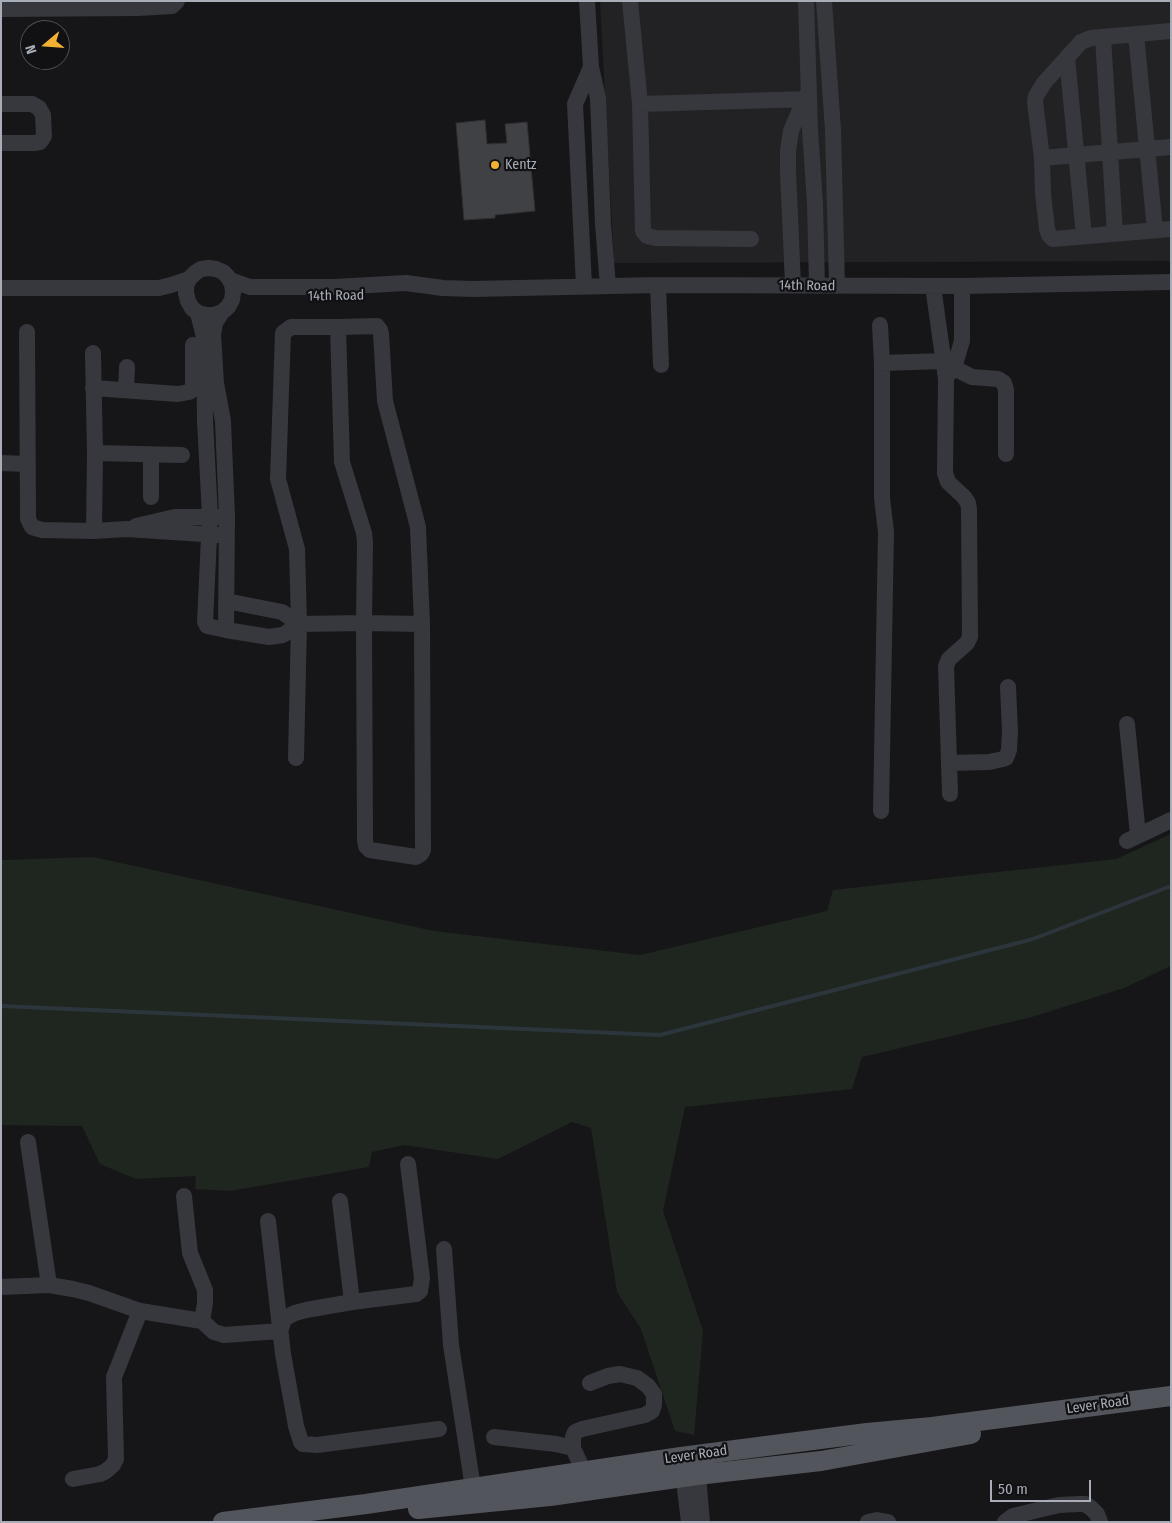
<!DOCTYPE html>
<html>
<head>
<meta charset="utf-8">
<style>
  body { margin:0 }
  #map { position:relative; width:1172px; height:1523px; overflow:hidden; background:#161618; font-family:"Fira Sans Condensed",sans-serif }
  canvas { display:block }
  .frame { position:absolute; inset:0; border:2px solid #a8adb8; pointer-events:none }
  .north { position:absolute; left:20px; top:20px; width:50px; height:50px; box-sizing:border-box; background:#111113; border:1px solid #4d4f55; border-radius:50%; rotate:252deg; font-size:14px; font-weight:700; line-height:20px; text-align:center; color:#a8adb8 }
  .north::after { content:''; display:block; margin:auto; width:18px; height:22px; background:#f2b134; clip-path:polygon(50% 0,100% 100%,50% 72%,0 100%) }
  .scale { position:absolute; left:990px; top:1480px; width:101px; height:22px; box-sizing:border-box; border:2px solid #a8adb8; border-top:0; padding-left:6px; font-size:15px; line-height:18px; white-space:nowrap; color:#a8adb8; -webkit-text-stroke:4px #111113; paint-order:stroke }
</style>
</head>
<body>
<div id="map">
<canvas width="1172" height="1523"></canvas>
<div class="frame"></div>
<div class="north">N</div>
<div class="scale">50 m</div>
</div>
<script>
const ctx = document.querySelector('canvas').getContext('2d');
ctx.lineJoin = 'round';
function fillPath(path, color) {
  ctx.fillStyle = color;
  ctx.fill(path, 'evenodd');
}
function shape(rows) {
  const path = new Path2D();
  for (const r of rows) {
    path.moveTo(r[0], r[1]);
    for (let i = 2; i < r.length; i += 2) path.lineTo(r[i], r[i + 1]);
  }
  return path;
}
function trace(path, color, width, dash) {
  ctx.strokeStyle = color;
  ctx.lineWidth = width;
  ctx.lineCap = dash ? 'butt' : 'round';
  ctx.setLineDash(dash || []);
  ctx.stroke(path);
}
function label(font, color, halo, rows, align = 'center') {
  ctx.font = font + ' "Fira Sans Condensed",sans-serif';
  ctx.lineWidth = 4.5;
  ctx.setLineDash([]);
  ctx.textBaseline = 'middle';
  ctx.strokeStyle = halo;
  ctx.fillStyle = color;
  for (const [text, x, y, turn = 0] of rows) {
    ctx.save();
    ctx.translate(x, y);
    ctx.rotate((+turn || 0) * Math.PI / 180);
    ctx.textAlign = isNaN(turn) ? turn : align;
    if (halo) ctx.strokeText(text, 0, 0);
    ctx.fillText(text, 0, 0);
    ctx.restore();
  }
}
fillPath(shape([
  [600,1,1171,1,1171,261,614,263]
]), '#222225');
fillPath(shape([
  [1171,834,1171,966,1124,988,1032,1017,862,1057,852,1089,685,1107,663,1211,703,1331,694,1435,675,1431,641,1329,617,1292,591,1128,572,1122,498,1159,404,1145,372,1152,369,1167,230,1191,195,1189,196,1176,136,1179,100,1164,82,1126,1,1125,1,860,93,857,434,931,640,955,827,911,833,890,1116,859]
]), '#1e261f');
trace(shape([
  [1,1006,660,1035,1033,939,1171,886]
]), '#2c353c', 4);
const building = shape([
  [485,120,487,144,507,143,505,124,527,122,535,211,495,215,495,218,464,220,456,123,485,120]
]);
fillPath(building, '#404145');
trace(building, '#303034', 1);
trace(shape([
  [587,1,591,67,598,98,603,224,608,286],
  [630,1,640,104,643,231,647,236,656,238,751,239],
  [806,1,810,130,815,204,817,286],
  [824,1,833,130,837,286],
  [1,9,138,8,172,6,177,1],
  [1171,31,1091,38,1081,42,1044,83,1036,96,1035,102,1042,158,1043,193,1047,229,1049,235,1053,239,1171,229],
  [1136,34,1155,230],
  [1103,37,1115,234],
  [1067,57,1084,236],
  [1,104,32,104,39,108,43,115,44,136,40,142,34,143,1,143],
  [640,104,809,99],
  [1042,158,1171,147],
  [230,280,250,287,334,287,406,283,443,288,473,289,658,285,962,286,1171,282],
  [658,285,661,365],
  [793,285,788,171,788,151,791,131,806,96],
  [584,286,575,104,591,67],
  [933,286,946,379,945,473,948,482,964,497,968,503,969,509,970,637,967,643,949,659,946,666,950,794],
  [1,288,159,288,171,285,189,279,195,273,201,269,209,268,216,269,223,272,228,277,232,284,233,292,232,300,228,307,222,312,214,315,206,315,198,313,192,308,188,301,186,293,186,286,189,279],
  [198,313,204,337,205,421,210,516,205,622,207,626,226,630,227,517,223,421,216,383,213,335,215,323,222,312],
  [880,325,882,363,882,498,886,532,881,811],
  [27,332,28,514,28,519,32,527,42,530,94,531,127,529,218,535],
  [93,353,95,453,94,531],
  [882,363,944,361],
  [952,367,972,377,998,379,1004,383,1006,390,1006,454],
  [948,375,956,361,962,341,962,286],
  [93,388,178,394,189,392,192,390,193,383,193,345],
  [126,390,127,367],
  [95,453,182,455],
  [1,463,28,464],
  [151,497,151,454],
  [136,526,175,517,220,517],
  [299,624,364,623,422,624],
  [226,630,269,637,283,635,299,624,282,612,226,601],
  [1127,724,1138,835],
  [296,758,299,624,297,549,278,479,283,333,291,327,338,327,377,326,380,330,381,334,385,401,418,527,422,624,423,850,421,854,416,857,370,850,366,846,365,840,364,623,365,542,364,533,342,462,338,327],
  [949,763,989,762,1003,759,1006,758,1009,750,1010,731,1008,687],
  [1127,841,1171,820],
  [28,1142,49,1285],
  [184,1196,190,1253,205,1290,205,1303,202,1321],
  [340,1201,352,1302],
  [268,1221,283,1354,296,1426,301,1442,303,1444,317,1445,439,1429],
  [444,1249,451,1345,473,1488],
  [1,1287,49,1285,73,1289,89,1293,140,1311,202,1321,214,1332,224,1335,280,1331,284,1320,287,1317,295,1313,306,1310,352,1302,416,1294,420,1291,422,1278,408,1164],
  [494,1437,556,1444,573,1448,584,1472],
  [573,1448,573,1437,575,1432,582,1429,645,1415,652,1411,654,1405,654,1394,648,1386,637,1378,620,1374,608,1376,590,1383],
  [697,1464,702,1522],
  [682,1465,689,1522],
  [73,1479,100,1474,106,1471,113,1465,116,1459,114,1377,140,1311],
  [868,1522,877,1520,888,1522],
  [1005,1522,1013,1516,1059,1505,1079,1504,1085,1504,1091,1508,1097,1514,1100,1522]
]), '#37383d', 16);
trace(shape([
  [418,1509,550,1496,697,1475,821,1461,971,1434],
  [223,1522,366,1504,681,1457,867,1433,932,1427,1171,1396]
]), '#53555c', 20);
for (const [x, y, r, color] of [
  [495,165,5,"#f2b134"]
]) {
  const dot = new Path2D();
  dot.arc(x, y, r, 0, 2 * Math.PI);
  ctx.fillStyle = color;
  ctx.fill(dot);
  trace(dot, '#111113', 2);
}
label('14px', '#a8adb8', '#111113', [
  ["Kentz",505,165]
], 'left');
label('14px', '#a8adb8', '#111113', [
  ["14th Road",807,286,1],
  ["14th Road",336,296,-1],
  ["Lever Road",1098,1405,-8],
  ["Lever Road",696,1455,-8]
]);
</script>
</body>
</html>
